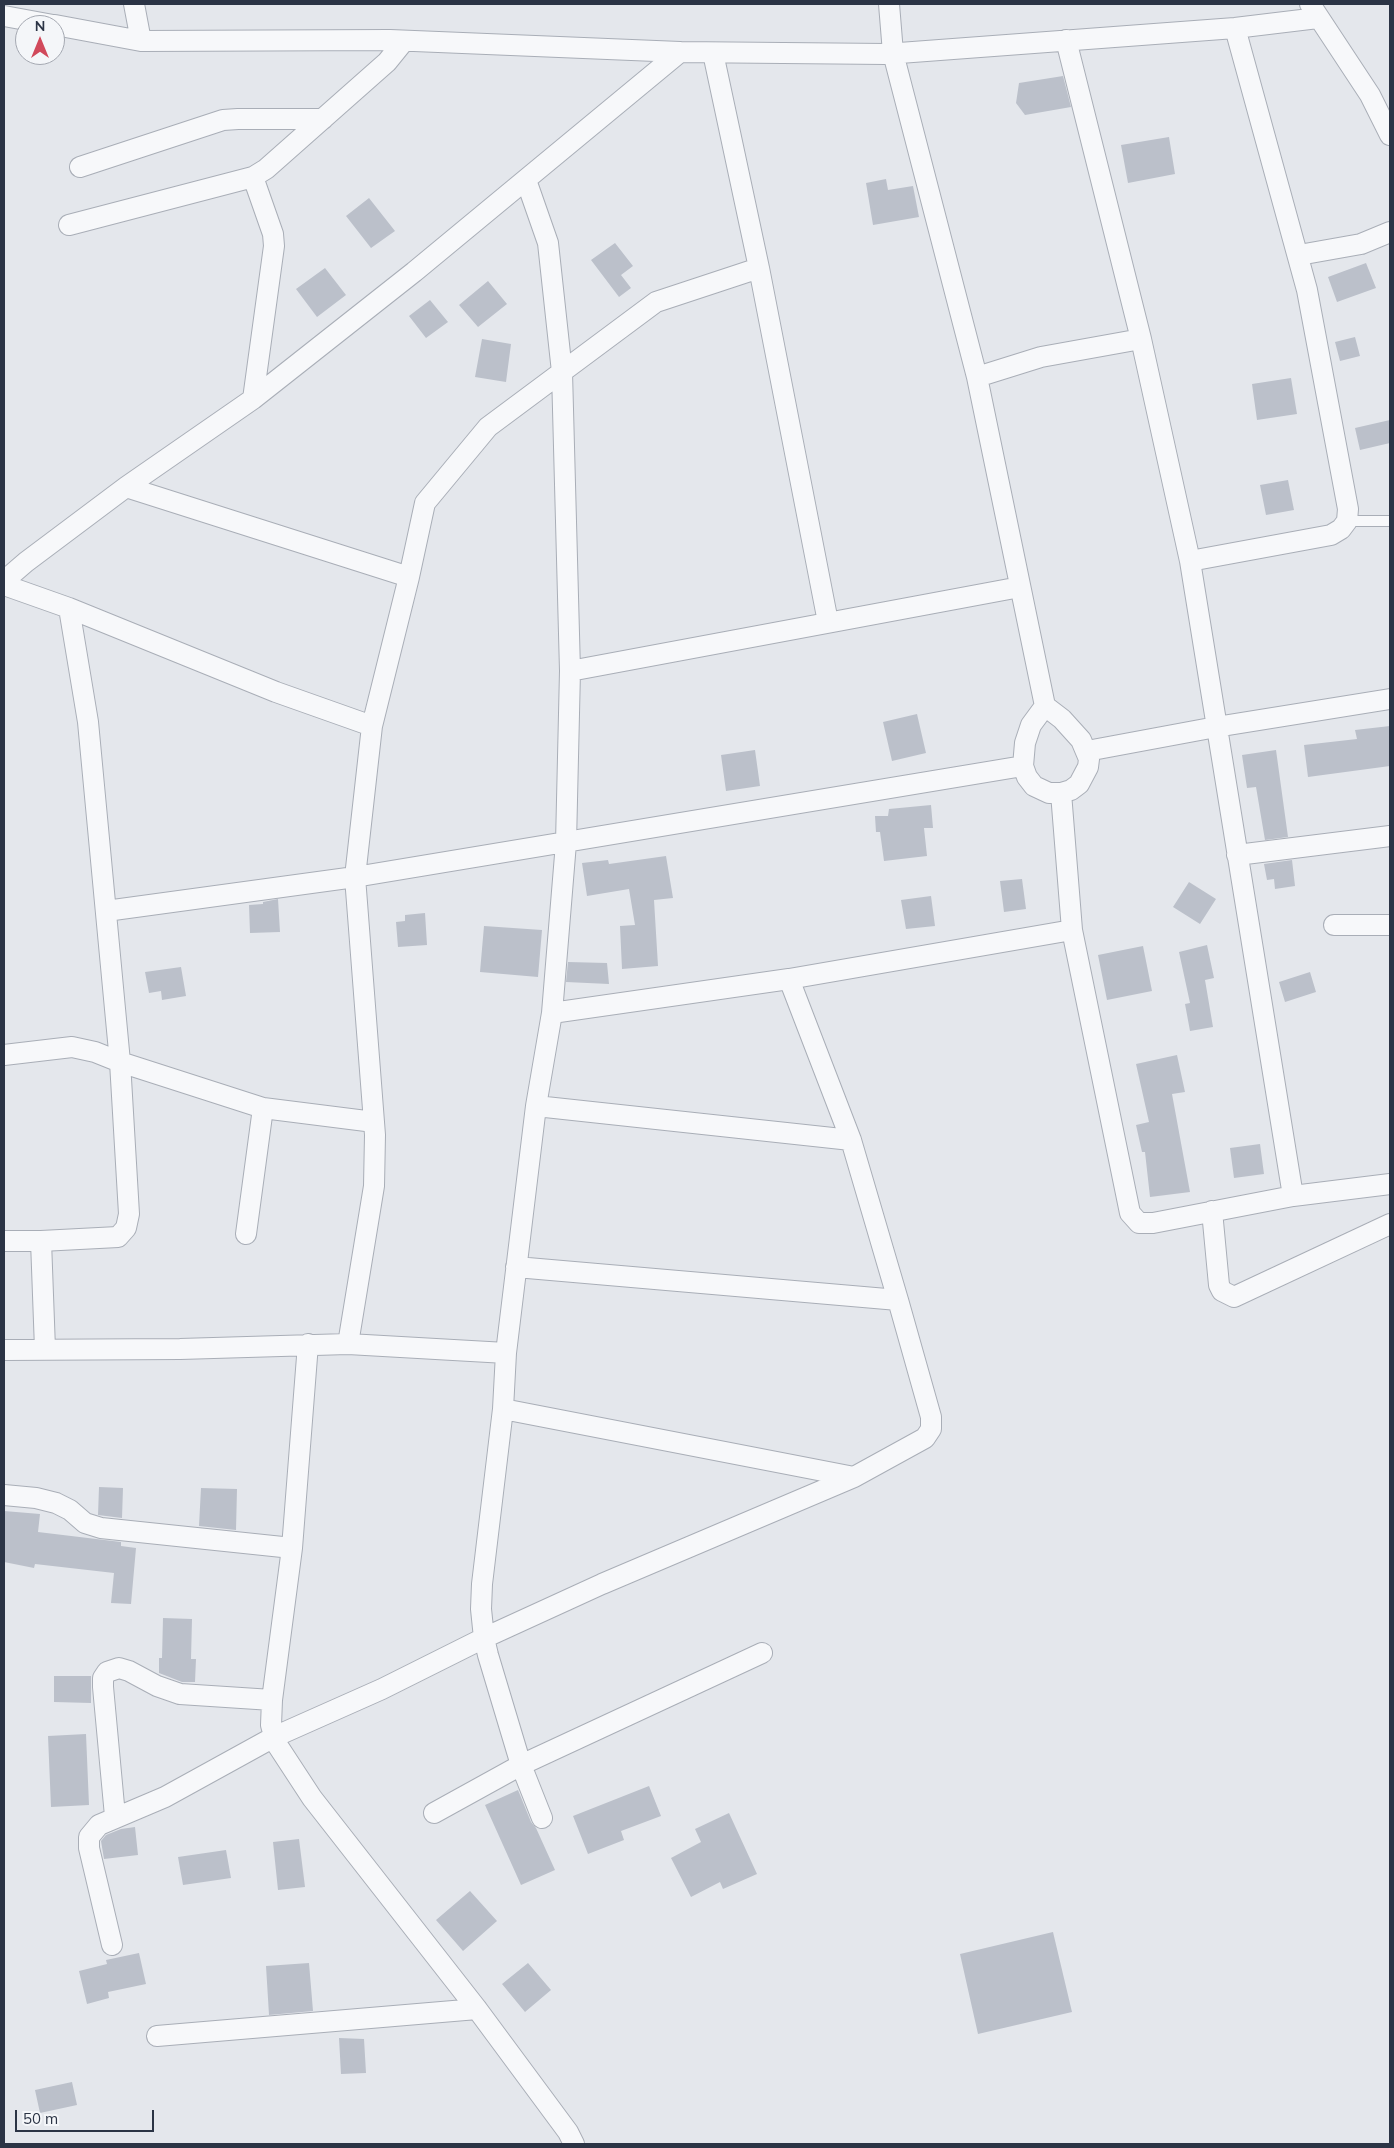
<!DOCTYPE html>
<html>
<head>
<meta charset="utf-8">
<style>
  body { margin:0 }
  #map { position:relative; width:1394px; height:2148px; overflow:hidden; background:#e4e7ec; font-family:Mulish,sans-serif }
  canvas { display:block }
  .frame { position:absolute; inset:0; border:5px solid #2b3445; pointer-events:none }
  .north { position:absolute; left:15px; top:15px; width:50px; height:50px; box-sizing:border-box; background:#f4f6f9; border:1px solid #a4a8b1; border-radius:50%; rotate:0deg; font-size:14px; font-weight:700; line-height:20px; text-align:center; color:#2b3445 }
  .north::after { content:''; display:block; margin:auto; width:18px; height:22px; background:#d1495b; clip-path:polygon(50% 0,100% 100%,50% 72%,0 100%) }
  .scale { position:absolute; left:15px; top:2110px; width:139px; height:22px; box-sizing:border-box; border:2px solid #2b3445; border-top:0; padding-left:6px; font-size:15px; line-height:18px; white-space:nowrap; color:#2b3445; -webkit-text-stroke:4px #f4f6f9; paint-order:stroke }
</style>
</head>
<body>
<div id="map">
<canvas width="1394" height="2148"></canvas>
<div class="frame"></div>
<div class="north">N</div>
<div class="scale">50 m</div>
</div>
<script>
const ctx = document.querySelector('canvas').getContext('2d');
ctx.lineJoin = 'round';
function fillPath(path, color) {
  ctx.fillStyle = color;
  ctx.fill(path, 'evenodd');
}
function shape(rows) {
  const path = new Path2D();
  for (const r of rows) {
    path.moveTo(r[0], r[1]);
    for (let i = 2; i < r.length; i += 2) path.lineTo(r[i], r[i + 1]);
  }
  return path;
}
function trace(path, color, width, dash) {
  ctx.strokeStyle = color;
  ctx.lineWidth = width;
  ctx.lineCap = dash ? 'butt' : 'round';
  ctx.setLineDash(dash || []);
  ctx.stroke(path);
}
fillPath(shape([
  [1063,76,1071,107,1025,115,1016,103,1019,83],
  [1169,137,1175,174,1128,183,1121,145],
  [886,179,888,190,913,186,919,217,873,225,866,183],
  [369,198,395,231,371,248,346,216],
  [615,243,633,266,621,275,631,288,619,297,591,260],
  [1366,263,1376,288,1337,302,1328,277],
  [325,268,346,295,317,317,296,289],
  [488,281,507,304,478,327,459,305],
  [430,300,448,322,426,338,409,316],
  [1355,337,1360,356,1340,361,1335,342],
  [482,339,511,344,506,382,475,377],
  [1291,378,1297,414,1257,420,1252,384],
  [1390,420,1390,443,1360,450,1355,428],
  [1288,480,1294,510,1266,515,1260,485],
  [917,714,926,753,892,761,883,722],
  [1390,726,1390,766,1308,777,1304,745,1357,739,1355,730],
  [755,750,760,786,726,791,721,755],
  [1276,750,1288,837,1265,840,1256,787,1247,788,1242,755],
  [931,805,933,828,924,828,927,856,884,861,880,832,876,832,875,816,888,816,889,809],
  [666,856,673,898,654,900,658,966,622,969,620,926,635,925,629,889,587,896,582,863,608,860,609,864],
  [1292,860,1295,886,1275,889,1274,879,1267,880,1264,864],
  [1022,879,1026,909,1004,912,1000,881],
  [1189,882,1216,899,1200,924,1173,907],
  [931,896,935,926,906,929,901,900],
  [278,899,280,932,250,933,249,905,263,904,263,902],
  [425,913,427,945,398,947,396,922,405,921,405,915],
  [484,926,542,930,538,977,480,972],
  [1207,945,1214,978,1205,980,1213,1027,1190,1031,1185,1004,1190,1003,1179,952],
  [1143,946,1152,991,1107,1000,1098,955],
  [568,962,607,963,609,984,566,982],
  [181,967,186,996,162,1000,161,991,149,993,145,972],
  [1310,972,1316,992,1285,1002,1279,982],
  [1177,1055,1185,1092,1172,1094,1190,1192,1150,1197,1145,1152,1142,1152,1136,1125,1149,1122,1136,1064],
  [1260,1144,1264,1174,1234,1178,1230,1148],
  [99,1487,123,1488,122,1518,98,1515],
  [201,1488,237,1489,236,1530,199,1526],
  [4,1511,40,1514,38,1532,121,1542,121,1546,136,1548,131,1604,111,1603,114,1573,35,1564,34,1568,4,1562],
  [163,1618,192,1619,191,1659,196,1659,195,1682,182,1682,159,1673,159,1658,162,1658],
  [54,1676,91,1676,91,1703,54,1702],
  [86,1734,89,1805,51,1807,48,1736],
  [649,1786,661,1816,621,1831,624,1840,588,1854,573,1816],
  [518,1790,531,1822,536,1828,555,1870,521,1885,485,1805],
  [729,1813,757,1874,723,1889,720,1882,691,1897,671,1858,701,1842,695,1829],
  [135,1827,138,1855,104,1859,101,1841,106,1835,121,1829],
  [299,1839,305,1887,278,1890,273,1842],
  [226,1850,231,1878,183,1885,178,1857],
  [470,1891,497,1921,463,1951,436,1920],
  [1053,1932,1072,2012,978,2034,960,1954],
  [139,1953,146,1984,108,1992,109,1998,87,2004,79,1971,107,1964,106,1960],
  [309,1963,313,2011,269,2015,266,1966],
  [528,1963,551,1990,525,2012,502,1984],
  [339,2038,364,2039,366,2073,341,2074],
  [72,2082,77,2105,40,2113,35,2090]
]), '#bbc0ca');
const service = shape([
  [1347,521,1390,521]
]);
const minor = shape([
  [134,4,141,41],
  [889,4,893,53,977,377,1045,706,1062,719,1081,740,1089,759,1088,767,1079,784,1071,790,1061,793,1049,793,1034,786,1027,777,1023,766,1025,743,1031,725,1045,706],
  [1310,4,1370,95,1390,135],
  [4,16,53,25],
  [55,25,141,41,390,40,680,52,886,54,1235,28,1318,18],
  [1066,40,1141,339,1190,561,1293,1196],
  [713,53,759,268,656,302,488,427,425,503,409,577,372,726,355,877,1023,766],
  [80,167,223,120,238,119,323,119],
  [253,177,273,234,274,246,253,399],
  [526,180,548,243,562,372,570,671,566,843,552,1013,536,1106,506,1353,503,1409,482,1584,481,1609,484,1638,488,1655,521,1765,542,1818],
  [69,225,253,177,266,169,387,62,404,41],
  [1299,255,1361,244,1390,232],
  [759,268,828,622],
  [977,377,1041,357,1141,339],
  [126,487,409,577],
  [1190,561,1331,535,1341,529,1347,521,1348,509,1307,290,1235,28],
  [4,581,26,562,126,487,253,399,414,272,680,52],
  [4,585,69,608,276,692,372,726],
  [570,671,1020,587],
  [1087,751,1216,727,1390,699],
  [1061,793,1072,930,1130,1213,1139,1223,1153,1223,1293,1196,1390,1184],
  [1237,855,1390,836],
  [106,911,355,877,375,1135,374,1186,348,1344],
  [1334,925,1390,925],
  [552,1013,789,979],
  [4,1055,72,1047,95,1052,120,1062,263,1108],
  [536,1106,851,1140],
  [1212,1211,1219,1285,1222,1291,1234,1297,1390,1224],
  [246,1234,263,1108,374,1122],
  [4,1241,41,1241,118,1237,126,1228,129,1214,120,1062,88,722,69,608],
  [41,1241,45,1349],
  [516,1267,898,1300,851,1140,789,979,1072,930],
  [308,1344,292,1548,272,1700,271,1725,276,1743,312,1798,477,2009,568,2132,574,2144],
  [4,1350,180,1349,348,1344,506,1353],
  [503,1409,854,1477],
  [4,1495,36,1498,56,1503,70,1510,85,1523,101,1528,292,1548],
  [434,1813,521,1765,762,1653],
  [115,1816,103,1687,103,1678,107,1672,119,1668,129,1671,157,1686,180,1694,272,1700],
  [112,1945,89,1848,89,1837,99,1825,165,1797,274,1737,382,1689,484,1638,602,1584,854,1477,925,1438,931,1429,931,1417,898,1300],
  [157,2036,477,2009]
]);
trace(service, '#a9aeb7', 12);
trace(minor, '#a9aeb7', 22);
trace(service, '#f7f8fa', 10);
trace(minor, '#f7f8fa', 20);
</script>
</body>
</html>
